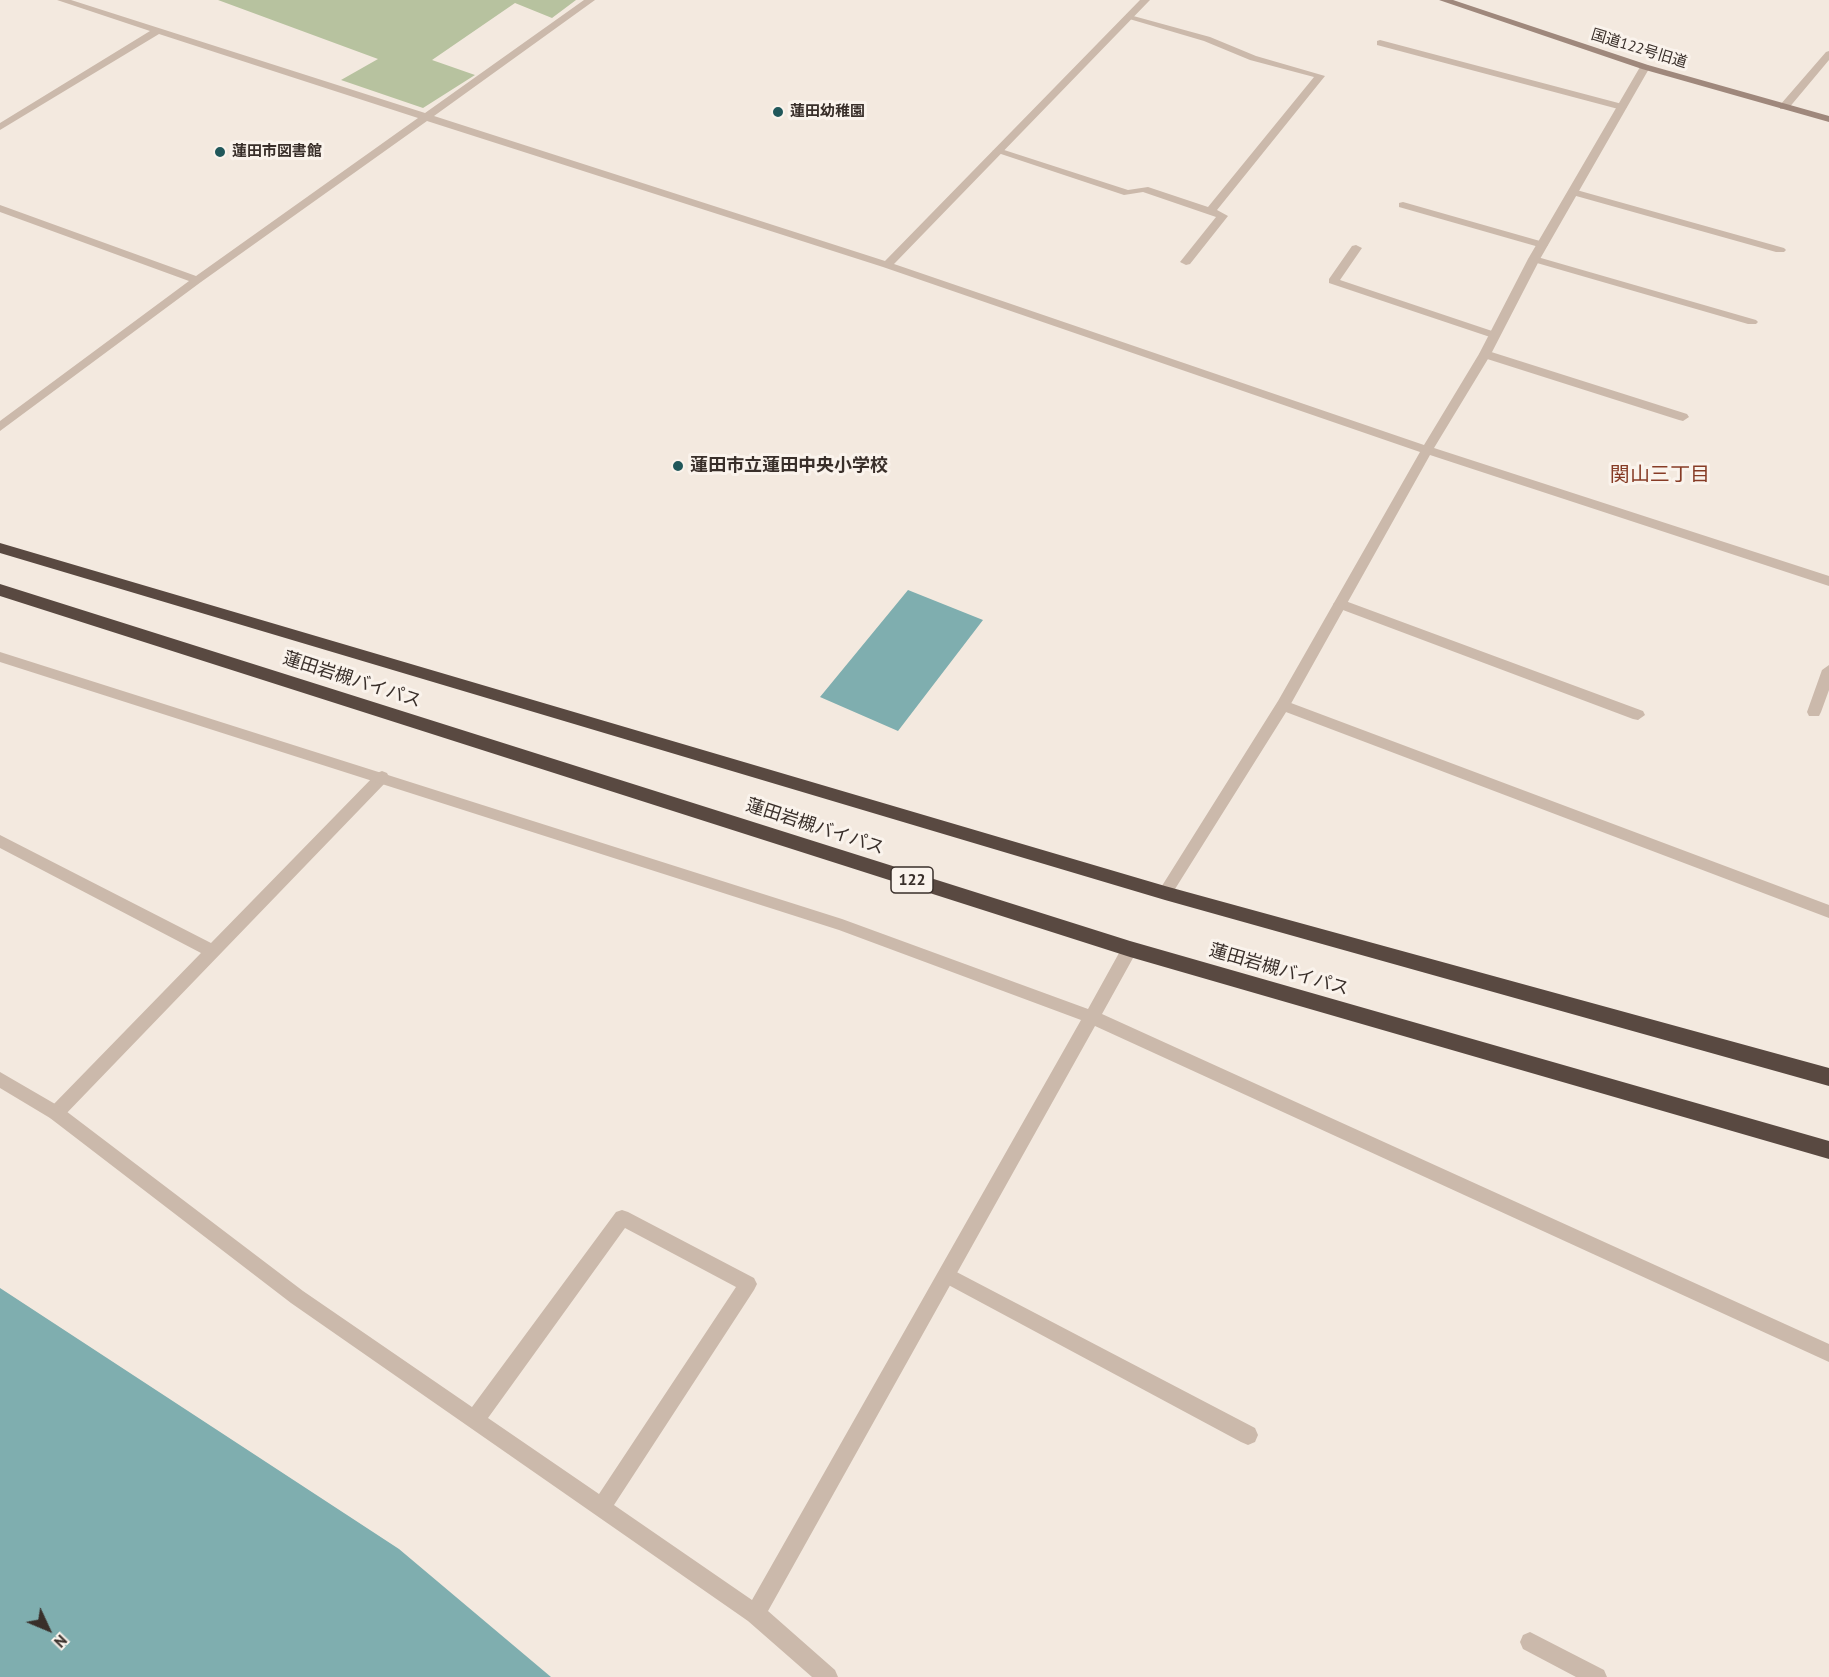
<!DOCTYPE html>
<html>
<head>
<meta charset="utf-8">
<style>
  body { margin:0 }
  #map { position:relative; width:1829px; height:1677px; overflow:hidden; background:#f3e9df; font-family:"PT Sans",sans-serif }
  canvas { display:block }
  .north { position:absolute; left:18px; top:1599px; width:60px; height:60px; -webkit-text-stroke:4px #faf3ec; paint-order:stroke; rotate:134deg; font-size:16px; font-weight:700; line-height:24px; text-align:center; color:#392f2a }
  .north::after { content:''; display:block; margin:auto; width:21px; height:27px; background:#392f2a; clip-path:polygon(50% 0,100% 100%,50% 72%,0 100%) }
</style>
</head>
<body>
<div id="map">
<canvas width="1829" height="1677"></canvas>
<div class="north">N</div>
</div>
<script>
const ctx = document.querySelector('canvas').getContext('2d');
ctx.lineJoin = 'round';
function fillPath(path, color) {
  ctx.fillStyle = color;
  ctx.fill(path, 'evenodd');
}
function shape(rows) {
  const path = new Path2D();
  for (const r of rows) {
    path.moveTo(r[0], r[1]);
    for (let i = 2; i < r.length; i += 2) path.lineTo(r[i], r[i + 1]);
  }
  return path;
}
function trace(path, color, width, dash) {
  ctx.strokeStyle = color;
  ctx.lineWidth = width;
  ctx.lineCap = dash ? 'butt' : 'round';
  ctx.setLineDash(dash || []);
  ctx.stroke(path);
}
function label(font, color, halo, rows, align = 'center') {
  ctx.font = font + ' "PT Sans","Noto Sans JP",sans-serif';
  ctx.lineWidth = 6;
  ctx.setLineDash([]);
  ctx.textBaseline = 'middle';
  ctx.strokeStyle = halo;
  ctx.fillStyle = color;
  for (const [text, x, y, turn = 0] of rows) {
    ctx.save();
    ctx.translate(x, y);
    ctx.rotate((+turn || 0) * Math.PI / 180);
    ctx.textAlign = isNaN(turn) ? turn : align;
    if (halo) ctx.strokeText(text, 0, 0);
    ctx.fillText(text, 0, 0);
    ctx.restore();
  }
}
fillPath(shape([
  [218,0,576,0,552,18,515,3,432,60,475,75,423,108,341,80,378,59]
]), '#b7c29f');
fillPath(shape([
  [908,590,983,620,898,731,820,697],
  [0,1288,399,1549,551,1677,0,1677]
]), '#7faeaf');
fillPath(shape([
  [1126,14,1210,37,1256,56,1325,76,1217,210,1228,216,1190,264,1186,265,1180,262,1216,217,1143,192,1124,195,992,151,1001,149,1128,190,1148,187,1208,207,1314,77,1250,60,1204,41,1126,18,1126,14],
  [1380,40,1626,105,1627,107,1622,110,1377,45,1377,41,1380,40],
  [1829,51,1829,60,1788,109,1780,109,1780,105,1826,52,1829,51],
  [1573,189,1784,248,1786,250,1784,252,1776,252,1569,194,1569,190,1573,189],
  [1403,202,1547,243,1548,245,1543,248,1539,247,1399,207,1399,203,1403,202],
  [1356,245,1362,248,1340,280,1498,333,1500,335,1494,339,1490,337,1329,283,1329,279,1352,246,1356,245],
  [1534,256,1756,320,1758,322,1756,324,1748,324,1530,261,1528,259,1534,256],
  [1485,350,1687,414,1689,417,1683,421,1679,420,1481,357,1479,354,1485,350],
  [1340,599,1643,711,1645,715,1638,720,1633,719,1335,607,1333,604,1340,599],
  [1829,665,1829,690,1821,712,1819,716,1809,716,1807,712,1822,670,1829,665],
  [1283,700,1829,905,1829,918,1278,709,1276,705,1283,700],
  [382,771,387,773,389,777,387,781,62,1118,56,1120,50,1118,48,1113,50,1108,201,953,0,848,0,835,211,943,377,773,382,771],
  [947,1267,1255,1428,1258,1435,1255,1442,1248,1445,1241,1442,941,1281,938,1275,941,1269,947,1267],
  [1530,1632,1604,1670,1607,1677,1576,1677,1523,1649,1520,1642,1523,1635,1530,1632]
]), '#cbb9ab');
fillPath(shape([
  [57,0,71,0,425,113,584,0,595,0,434,116,885,261,1140,0,1150,0,894,264,1424,445,1479,354,1528,259,1640,67,1648,65,1650,67,1540,259,1491,354,1434,448,1829,576,1829,586,1430,455,1288,709,1170,897,1165,899,1160,897,1157,893,1160,889,1278,701,1420,452,883,267,427,121,201,282,0,431,0,421,189,281,0,212,0,205,196,276,418,118,159,34,0,130,0,123,150,31,57,0],
  [0,652,842,919,1088,1009,1124,944,1130,942,1136,944,1138,949,1102,1014,1829,1344,1829,1362,1095,1026,768,1611,835,1670,838,1677,812,1677,748,1621,291,1303,50,1118,0,1088,0,1072,62,1108,303,1291,472,1407,616,1212,622,1210,628,1212,754,1278,757,1284,754,1290,614,1505,752,1600,1081,1020,839,930,0,662,0,652],
  [625,1228,736,1287,599,1494,488,1418,625,1228]
]), '#cbb9ab');
fillPath(shape([
  [1439,0,1453,0,1648,65,1829,116,1829,122,1642,69,1439,0]
]), '#9f887c');
fillPath(shape([
  [0,543,1165,886,1829,1068,1829,1086,1165,900,0,553,0,543],
  [0,584,1130,941,1829,1141,1829,1159,1130,957,0,596,0,584]
]), '#594941');
for (const [x, y, r, color] of [
  [778,112,6,"#20575a"],
  [220,152,6,"#20575a"],
  [678,466,6,"#20575a"]
]) {
  const dot = new Path2D();
  dot.arc(x, y, r, 0, 2 * Math.PI);
  ctx.fillStyle = color;
  ctx.fill(dot);
  trace(dot, '#faf3ec', 2);
}
label('15px', '#392f2a', '#faf3ec', [
  ["国道122号旧道",1639,49,17]
]);
label('bold 15px', '#392f2a', '#faf3ec', [
  ["蓮田幼稚園",790,112],
  ["蓮田市図書館",232,152]
], 'left');
for (const [x, y, w] of [
  [912,880,42]
]) {
  const box = new Path2D();
  box.roundRect(x - w / 2, y - 13, w, 26, 4.5);
  ctx.fillStyle = '#faf3ec';
  ctx.fill(box);
  trace(box, '#392f2a', 1.5);
}
label('bold 16px', '#392f2a', null, [
  ["122",912,880]
]);
label('bold 18px', '#392f2a', '#faf3ec', [
  ["蓮田市立蓮田中央小学校",690,466]
], 'left');
label('18px', '#392f2a', '#faf3ec', [
  ["蓮田岩槻バイパス",352,680,18],
  ["蓮田岩槻バイパス",815,827,18],
  ["蓮田岩槻バイパス",1279,970,16]
]);
label('20px', '#863b25', '#faf3ec', [
  ["関山三丁目",1660,475]
]);
</script>
</body>
</html>
